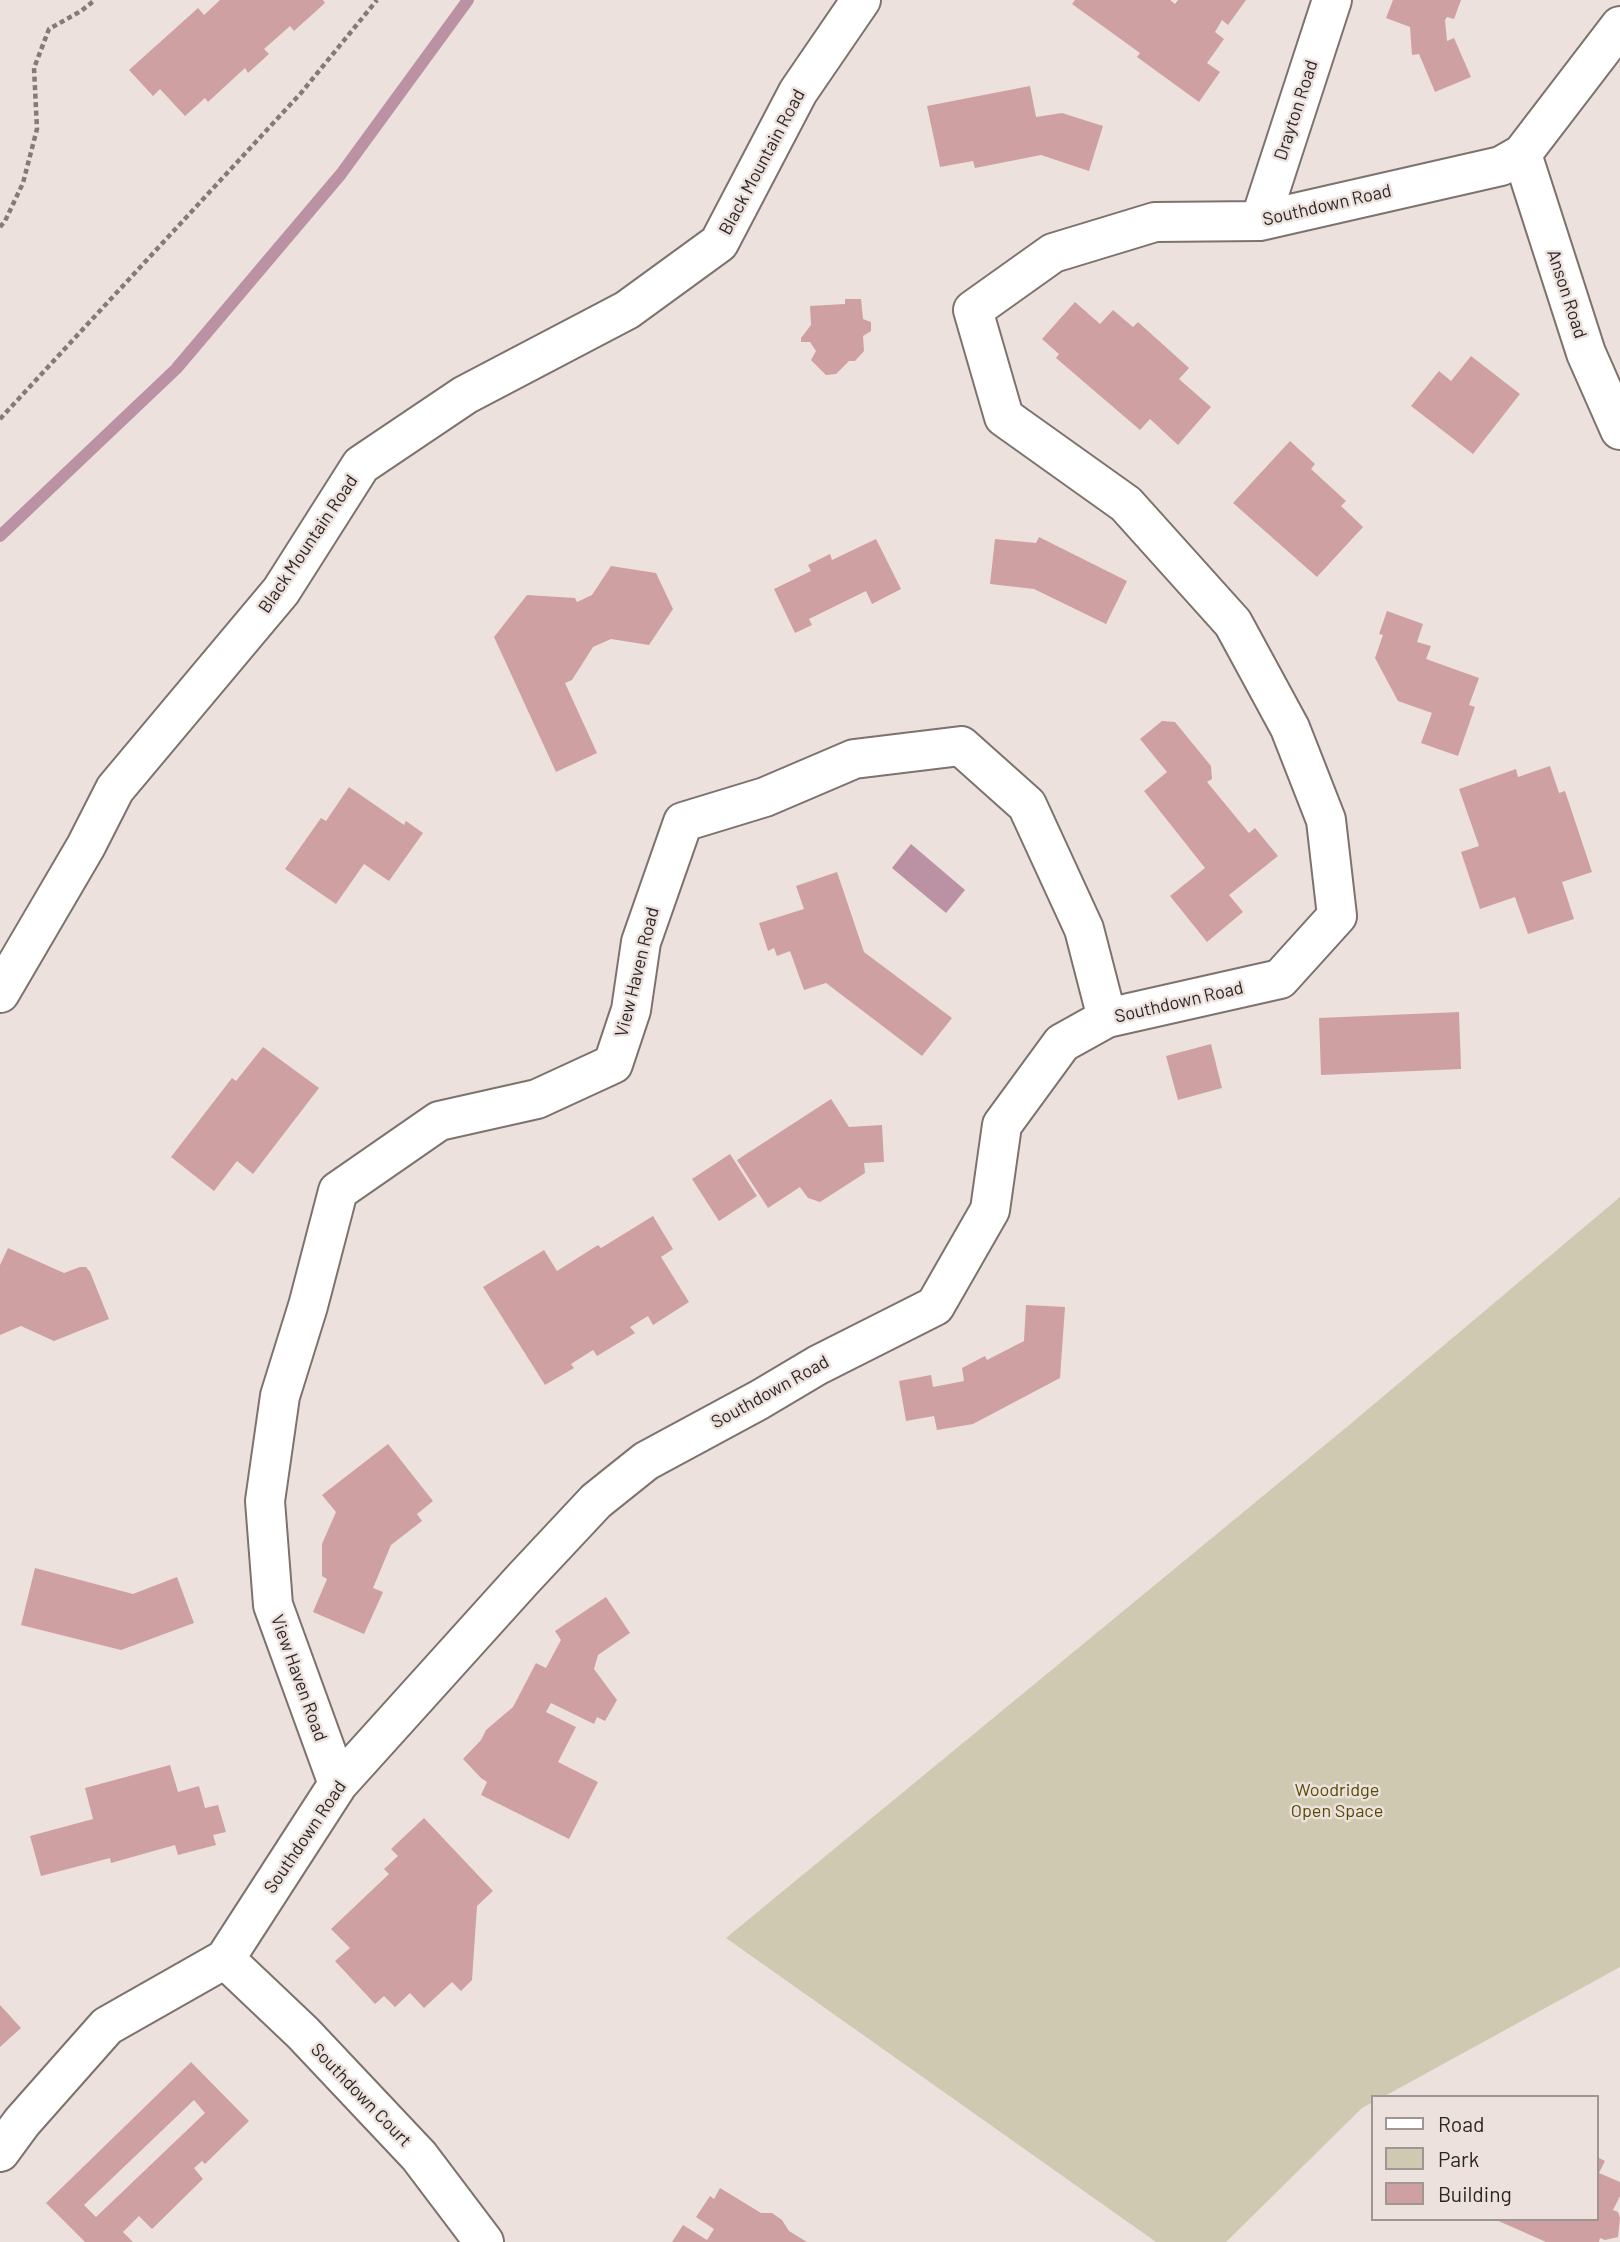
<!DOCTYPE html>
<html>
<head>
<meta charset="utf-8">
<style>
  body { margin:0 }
  #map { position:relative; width:1620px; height:2242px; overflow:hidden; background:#ede1dd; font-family:Barlow,sans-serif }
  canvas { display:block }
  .legend { position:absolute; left:1371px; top:2095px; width:228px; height:126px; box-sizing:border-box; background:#ede1dd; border:2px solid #9f9693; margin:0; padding:9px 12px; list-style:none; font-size:21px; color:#2a2624 }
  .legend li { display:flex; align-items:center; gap:14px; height:35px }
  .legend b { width:35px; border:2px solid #9f9693 }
</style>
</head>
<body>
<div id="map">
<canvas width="1620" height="2242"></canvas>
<ul class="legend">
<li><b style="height:9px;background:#fff"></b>Road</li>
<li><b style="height:19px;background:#cec9b0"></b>Park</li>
<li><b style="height:19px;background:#cfa0a1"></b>Building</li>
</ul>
</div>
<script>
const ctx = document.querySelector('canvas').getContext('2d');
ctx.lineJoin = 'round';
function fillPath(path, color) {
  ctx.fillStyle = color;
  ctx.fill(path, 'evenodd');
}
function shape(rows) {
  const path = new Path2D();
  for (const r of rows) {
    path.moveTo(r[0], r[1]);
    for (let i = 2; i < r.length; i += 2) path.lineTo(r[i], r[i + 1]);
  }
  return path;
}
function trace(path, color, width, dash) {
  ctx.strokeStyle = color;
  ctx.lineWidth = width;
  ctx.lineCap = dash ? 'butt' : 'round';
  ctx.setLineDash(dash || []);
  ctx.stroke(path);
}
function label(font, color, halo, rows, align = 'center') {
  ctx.font = font + ' Barlow,sans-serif';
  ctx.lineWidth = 5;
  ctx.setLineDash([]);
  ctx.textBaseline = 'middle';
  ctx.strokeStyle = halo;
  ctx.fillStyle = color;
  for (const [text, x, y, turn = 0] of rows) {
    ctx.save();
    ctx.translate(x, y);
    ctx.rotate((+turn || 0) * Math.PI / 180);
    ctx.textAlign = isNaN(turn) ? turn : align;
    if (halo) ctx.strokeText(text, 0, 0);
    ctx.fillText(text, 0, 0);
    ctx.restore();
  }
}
fillPath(shape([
  [1620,1197,1620,1967,1383,2097,1373,2097,1373,2102,1362,2108,1226,2242,1156,2242,726,1938,1348,1426]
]), '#cec9b0');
fillPath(shape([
  [911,844,965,890,946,913,892,868]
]), '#bb91a4');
trace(shape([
  [0,536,176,369,341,174,468,0]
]), '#bb91a4', 12);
fillPath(shape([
  [220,0,323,0,325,3,294,31,290,26,264,49,269,54,248,73,245,68,208,102,205,98,185,116,160,89,153,96,129,70,198,8,204,15],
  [1075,0,1170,0,1175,4,1178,0,1246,0,1228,25,1222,20,1215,32,1224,39,1207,63,1220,72,1199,102,1137,57,1140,53,1072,4],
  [1393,0,1461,0,1454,19,1447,17,1445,20,1447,41,1454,38,1471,77,1435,92,1419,54,1412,55,1410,27,1386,18],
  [1030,86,1036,117,1062,113,1103,126,1089,171,1041,155,975,168,973,161,940,167,927,106],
  [845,299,861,299,863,319,871,322,871,331,863,336,864,351,855,361,849,361,836,374,826,375,811,360,816,351,810,342,801,342,801,338,811,325,810,306,845,304],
  [1075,302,1100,324,1113,310,1133,327,1138,322,1189,368,1179,379,1211,407,1178,445,1150,419,1140,430,1056,358,1059,354,1042,339],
  [1471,356,1520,394,1473,454,1411,406,1439,371,1451,381],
  [1290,441,1315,464,1311,469,1346,501,1341,506,1363,527,1317,577,1233,503],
  [1039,537,1127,581,1106,624,1034,589,990,584,995,539,1036,543],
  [876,539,901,589,872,604,866,591,809,619,812,625,795,633,774,589,811,571,808,565,830,554,832,560],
  [611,566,656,573,673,609,649,645,611,639,593,647,572,680,565,683,597,753,556,772,494,637,527,595,575,598,577,602,592,595],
  [1387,611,1423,624,1417,642,1431,646,1426,659,1479,678,1469,705,1475,707,1458,756,1421,743,1432,713,1398,701,1375,658,1383,635,1379,634],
  [1162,721,1175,722,1211,766,1212,779,1207,782,1249,833,1255,828,1278,856,1229,895,1243,912,1207,942,1170,896,1205,868,1144,791,1167,772,1140,739],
  [1550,766,1559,793,1565,791,1592,872,1562,882,1574,919,1528,934,1515,897,1480,909,1461,852,1479,846,1459,789,1516,769,1518,777],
  [349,787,404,825,406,821,423,833,389,881,364,864,336,904,285,869,321,818,326,821],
  [837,872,864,952,952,1018,922,1056,826,983,804,990,790,951,777,956,774,948,768,951,759,923,804,909,796,886],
  [1459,1012,1461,1069,1321,1075,1319,1018],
  [1211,1044,1222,1088,1178,1100,1166,1056],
  [263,1047,319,1088,253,1174,237,1161,214,1191,171,1157,232,1078,236,1081],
  [831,1099,849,1127,882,1125,884,1162,864,1163,865,1173,820,1202,808,1198,800,1187,768,1208,737,1160],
  [730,1154,757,1196,719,1221,692,1179],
  [653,1216,673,1249,661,1257,689,1302,653,1325,648,1316,630,1327,635,1333,597,1356,593,1350,571,1364,574,1368,545,1385,483,1287,544,1250,557,1271,598,1245,601,1248],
  [8,1248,64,1273,80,1267,86,1267,90,1272,109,1319,54,1341,21,1326,0,1335,0,1265],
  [1026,1305,1065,1307,1060,1378,973,1424,937,1430,934,1416,906,1421,899,1381,931,1375,933,1387,964,1381,962,1368,985,1356,987,1360,1024,1341],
  [388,1444,433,1501,417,1514,422,1521,391,1545,373,1588,383,1592,364,1634,313,1612,327,1579,322,1576,322,1544,336,1512,322,1495],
  [35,1568,133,1594,177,1577,194,1623,121,1650,21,1625],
  [606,1597,630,1633,598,1655,594,1669,617,1700,605,1721,597,1717,594,1724,551,1703,546,1712,576,1727,558,1762,598,1782,569,1839,481,1795,487,1782,481,1778,463,1759,481,1740,486,1730,513,1707,536,1663,546,1668,561,1640,555,1631],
  [170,1765,178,1792,199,1786,205,1808,218,1805,226,1832,213,1835,216,1845,178,1855,175,1845,111,1863,110,1858,41,1876,30,1836,93,1819,85,1788],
  [424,1818,493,1891,477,1906,472,1980,461,1991,452,1982,424,2008,410,1993,395,2007,384,1996,375,2004,335,1961,350,1948,331,1929,389,1874,384,1869,398,1856,391,1849],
  [0,2005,21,2028,0,2047],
  [191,2062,249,2121,205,2164,202,2161,194,2168,203,2179,152,2229,139,2216,123,2232,133,2242,85,2242,46,2203],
  [194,2100,205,2113,96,2217,84,2205],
  [1597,2157,1605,2161,1599,2173,1620,2182,1620,2196,1613,2210,1618,2212,1620,2218,1618,2237,1605,2240,1600,2238,1599,2242,1546,2242,1494,2219,1597,2219],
  [720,2188,761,2213,772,2213,782,2220,789,2231,807,2242,672,2242,683,2225,707,2240,714,2229,696,2217,710,2196,714,2199]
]), '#cfa0a1');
const street = shape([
  [1522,154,1586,353,1620,430],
  [1260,221,1332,0],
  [0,993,86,846,115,789,281,591,361,465,465,395,627,310,719,243,798,92,861,0],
  [338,1784,273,1605,265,1501,280,1396,308,1306,338,1191,439,1121,537,1099,613,1064,631,1010,641,942,683,822,765,797,854,759,961,746,1027,805,1084,929,1107,1018],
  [225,1959,303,2033,419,2156,484,2242],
  [0,2152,22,2122,107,2026,225,1959,338,1784,523,1579,596,1501,646,1461,759,1400,818,1365,935,1306,990,1210,1002,1125,1062,1043,1107,1018,1280,979,1337,916,1326,820,1290,728,1233,623,1126,504,1004,417,973,310,1053,253,1155,222,1260,221,1501,166,1522,154,1620,26]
]);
trace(street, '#7c726e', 42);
trace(shape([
  [0,227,5,221,23,183,37,129,34,68,49,29,81,11,95,0],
  [0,419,301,93,377,0]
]), '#837b78', 4.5, [5, 3.5]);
trace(street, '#fff', 38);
label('18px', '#2a2624', '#ede1dd', [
  ["Drayton Road",1296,110,-72],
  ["Black Mountain Road",762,162,-62],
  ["Southdown Road",1327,205,-13],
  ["Anson Road",1567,294,72],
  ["Black Mountain Road",308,544,-56],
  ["View Haven Road",637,972,-76],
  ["Southdown Road",1179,1002,-13],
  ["Southdown Road",770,1392,-29],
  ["View Haven Road",299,1678,70],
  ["Southdown Road",305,1837,-56],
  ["Southdown Court",361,2095,46]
]);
label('18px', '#574a00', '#ede1dd', [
  ["Woodridge",1337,1790],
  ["Open Space",1337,1811]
]);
</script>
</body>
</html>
